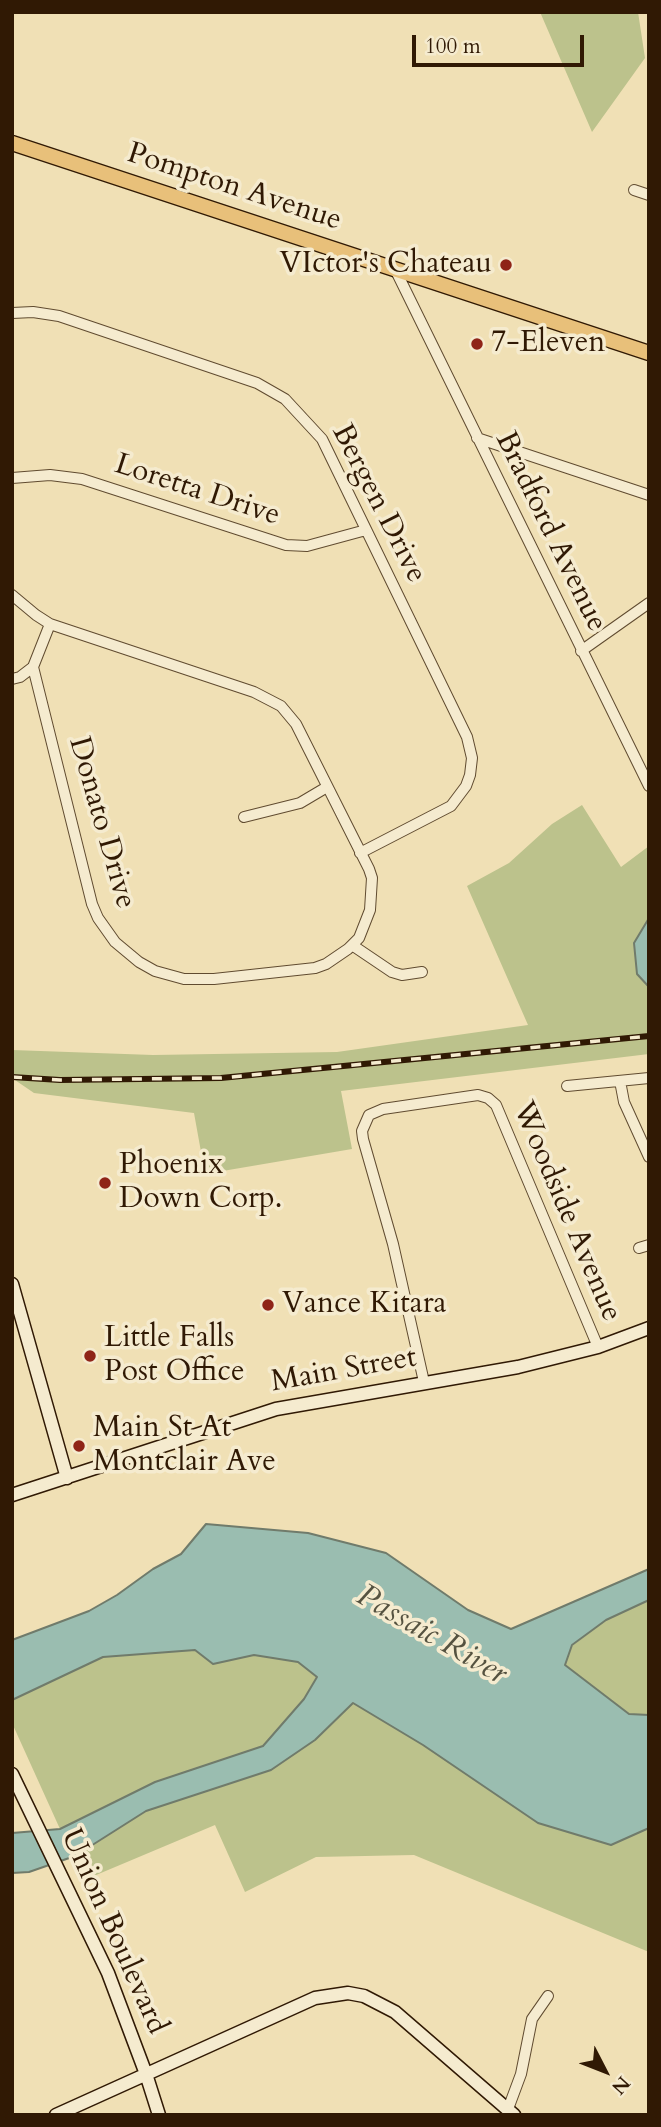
<!DOCTYPE html>
<html>
<head>
<meta charset="utf-8">
<style>
  body { margin:0 }
  #map { position:relative; width:661px; height:2127px; overflow:hidden; background:#f0e0b5; font-family:Cardo,serif }
  canvas { display:block }
  .frame { position:absolute; inset:0; border:14px solid #301904; pointer-events:none }
  .north { position:absolute; left:570px; top:2036px; width:70px; height:70px; -webkit-text-stroke:5px #f5ebcf; paint-order:stroke; rotate:132deg; font-size:19px; font-weight:700; line-height:28px; text-align:center; color:#301904 }
  .north::after { content:''; display:block; margin:auto; width:24px; height:32px; background:#301904; clip-path:polygon(50% 0,100% 100%,50% 72%,0 100%) }
  .scale { position:absolute; left:412px; top:35px; width:172px; height:32px; box-sizing:border-box; border:4px solid #301904; border-top:0; padding-left:9px; font-size:21px; line-height:24px; white-space:nowrap; color:#301904; -webkit-text-stroke:5px #f5ebcf; paint-order:stroke }
</style>
</head>
<body>
<div id="map">
<canvas width="661" height="2127"></canvas>
<div class="frame"></div>
<div class="north">N</div>
<div class="scale">100 m</div>
</div>
<script>
const ctx = document.querySelector('canvas').getContext('2d');
ctx.lineJoin = 'round';
function fillPath(path, color) {
  ctx.fillStyle = color;
  ctx.fill(path, 'evenodd');
}
function shape(rows) {
  const path = new Path2D();
  for (const r of rows) {
    path.moveTo(r[0], r[1]);
    for (let i = 2; i < r.length; i += 2) path.lineTo(r[i], r[i + 1]);
  }
  return path;
}
function trace(path, color, width, dash) {
  ctx.strokeStyle = color;
  ctx.lineWidth = width;
  ctx.lineCap = dash ? 'butt' : 'round';
  ctx.setLineDash(dash || []);
  ctx.stroke(path);
}
function label(font, color, halo, rows, align = 'center') {
  ctx.font = font + ' Cardo,serif';
  ctx.lineWidth = 7;
  ctx.setLineDash([]);
  ctx.textBaseline = 'middle';
  ctx.strokeStyle = halo;
  ctx.fillStyle = color;
  for (const [text, x, y, turn = 0] of rows) {
    ctx.save();
    ctx.translate(x, y);
    ctx.rotate((+turn || 0) * Math.PI / 180);
    ctx.textAlign = isNaN(turn) ? turn : align;
    if (halo) ctx.strokeText(text, 0, 0);
    ctx.fillText(text, 0, 0);
    ctx.restore();
  }
}
fillPath(shape([
  [540,12,638,12,645,58,592,132],
  [582,805,621,867,649,846,649,1054,341,1091,352,1149,205,1174,194,1113,34,1093,12,1078,12,1050,153,1055,337,1052,528,1025,467,886,509,863,552,824],
  [649,1600,649,1715,629,1714,565,1665,572,1646,606,1620],
  [195,1650,213,1664,253,1655,298,1662,317,1676,304,1699,264,1746,155,1782,60,1829,12,1723,12,1700,103,1657],
  [353,1703,423,1745,611,1845,649,1828,649,1952,414,1855,316,1857,245,1892,215,1825,89,1878,75,1856,146,1811,271,1770,315,1740]
]), '#bcc28c');
const water = shape([
  [649,918,649,987,637,974,634,943,649,918],
  [206,1524,308,1533,386,1553,468,1610,511,1629,649,1569,649,1600,606,1620,572,1645,565,1665,629,1714,649,1715,649,1828,611,1845,538,1823,423,1745,353,1703,315,1740,271,1770,146,1811,75,1856,29,1872,12,1873,12,1833,60,1829,155,1782,263,1746,304,1699,317,1677,298,1662,254,1655,213,1664,195,1650,103,1657,12,1700,12,1640,89,1611,117,1595,153,1569,181,1554,206,1524]
]);
fillPath(water, '#9abdb0');
trace(water, '#707b6b', 2);
const street = shape([
  [634,190,649,195],
  [395,269,649,786],
  [12,313,33,312,59,316,257,383,285,399,322,439,467,737,472,758,470,775,466,786,451,806,360,853],
  [477,438,649,495],
  [12,478,50,475,82,479,286,545,307,546,366,530],
  [12,595,36,615,50,624,254,692,281,706,296,724,369,869,372,878,370,910,359,938,348,949,326,964,315,968,214,979,184,979,155,971,139,962,115,942,98,918,92,904,33,667,50,624],
  [581,651,649,603],
  [12,679,20,677,33,667],
  [244,817,300,803,327,787],
  [352,945,392,972,402,975,422,972],
  [620,1081,624,1102,649,1157],
  [567,1086,649,1078],
  [639,1248,649,1245],
  [424,1382,393,1244,363,1139,362,1131,369,1115,383,1109,478,1095,488,1098,496,1105,598,1347],
  [508,2109,521,2074,532,2019,548,1996]
]);
const secondary = shape([
  [12,1284,67,1478],
  [12,1495,276,1409,518,1367,598,1347,649,1328],
  [12,1774,108,1973,146,2074,159,2115],
  [56,2115,315,1998,348,1993,364,1996,395,2012,514,2115]
]);
const primary = shape([
  [12,143,649,353]
]);
trace(street, '#604b30', 12);
trace(secondary, '#301904', 15);
trace(primary, '#301904', 17);
trace(street, '#f5ebcf', 10);
trace(secondary, '#f5ebcf', 12);
trace(primary, '#e8c07a', 14);
const rail = shape([
  [12,1077,60,1080,221,1078,649,1036]
]);
trace(rail, '#301904', 6);
trace(rail, '#f5ebcf', 3.5, [10]);
for (const [x, y, r, color] of [
  [506,265,7,"#8f2418"],
  [477,344,7,"#8f2418"],
  [105,1183,7,"#8f2418"],
  [268,1305,7,"#8f2418"],
  [90,1356,7,"#8f2418"],
  [79,1446,7,"#8f2418"]
]) {
  const dot = new Path2D();
  dot.arc(x, y, r, 0, 2 * Math.PI);
  ctx.fillStyle = color;
  ctx.fill(dot);
  trace(dot, '#f5ebcf', 2.5);
}
label('30px', '#301904', '#f5ebcf', [
  ["Pompton Avenue",234,188,18],
  ["Loretta Drive",197,491,18],
  ["Bergen Drive",378,504,63],
  ["Bradford Avenue",550,532,64],
  ["Donato Drive",101,823,74],
  ["Woodside Avenue",566,1212,67],
  ["Main Street",344,1371,-10],
  ["Union Boulevard",113,1932,66]
]);
label('30px', '#301904', '#f5ebcf', [
  ["VIctor's Chateau",492,265,"right"],
  ["7-Eleven",491,344],
  ["Phoenix",119,1166],
  ["Down Corp.",119,1200],
  ["Vance Kitara",282,1305],
  ["Little Falls",104,1339],
  ["Post Office",104,1373],
  ["Main St At",93,1429],
  ["Montclair Ave",93,1463]
], 'left');
label('italic 32px', '#555240', '#f5ebcf', [
  ["Passaic River",431,1636,30]
]);
</script>
</body>
</html>
